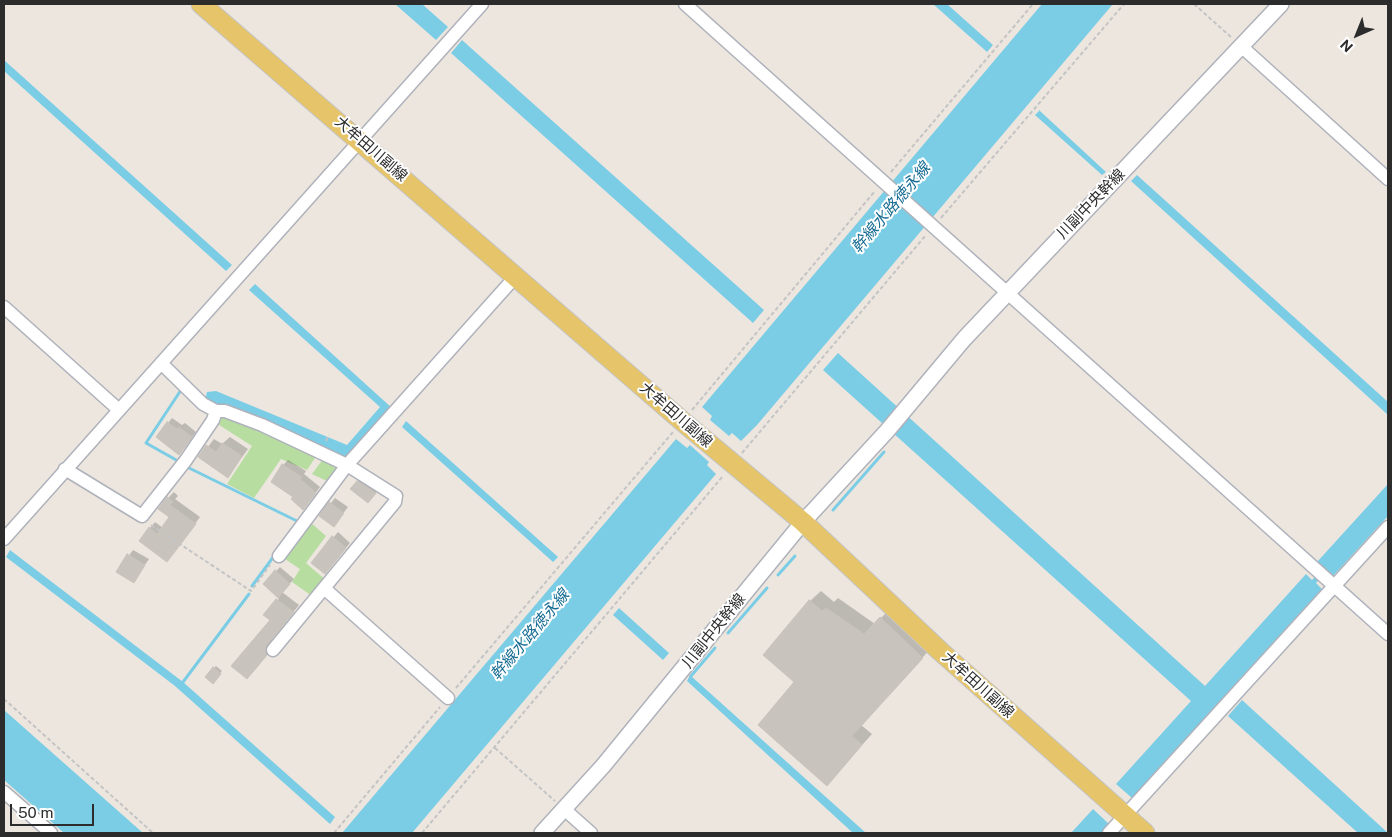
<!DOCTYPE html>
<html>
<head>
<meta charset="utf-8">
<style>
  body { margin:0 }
  #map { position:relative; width:1392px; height:837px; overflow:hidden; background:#ece6df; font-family:"Public Sans",sans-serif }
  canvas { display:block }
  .frame { position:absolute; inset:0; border:5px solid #2c2c2c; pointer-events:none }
  .north { position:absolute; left:1332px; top:10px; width:50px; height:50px; -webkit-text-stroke:4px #fff; paint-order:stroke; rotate:224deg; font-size:14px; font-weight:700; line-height:20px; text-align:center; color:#2c2c2c }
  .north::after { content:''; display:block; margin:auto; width:18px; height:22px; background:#2c2c2c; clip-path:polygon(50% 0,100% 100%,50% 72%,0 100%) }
  .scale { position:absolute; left:10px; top:804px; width:84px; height:22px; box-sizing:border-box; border:2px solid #2c2c2c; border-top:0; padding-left:6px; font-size:15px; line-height:18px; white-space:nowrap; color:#2c2c2c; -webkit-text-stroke:4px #fff; paint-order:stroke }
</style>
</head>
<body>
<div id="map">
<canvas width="1392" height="837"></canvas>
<div class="frame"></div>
<div class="north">N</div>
<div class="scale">50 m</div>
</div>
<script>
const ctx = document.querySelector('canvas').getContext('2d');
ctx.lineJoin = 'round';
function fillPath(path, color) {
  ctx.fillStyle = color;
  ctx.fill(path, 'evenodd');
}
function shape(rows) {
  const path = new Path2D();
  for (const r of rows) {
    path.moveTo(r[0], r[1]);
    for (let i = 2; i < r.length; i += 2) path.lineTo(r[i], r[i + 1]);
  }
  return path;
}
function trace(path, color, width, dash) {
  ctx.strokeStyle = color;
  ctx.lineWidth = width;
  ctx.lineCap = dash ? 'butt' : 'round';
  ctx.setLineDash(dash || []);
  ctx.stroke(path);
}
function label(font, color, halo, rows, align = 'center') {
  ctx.font = font + ' "Public Sans","Noto Sans JP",sans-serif';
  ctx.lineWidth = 4;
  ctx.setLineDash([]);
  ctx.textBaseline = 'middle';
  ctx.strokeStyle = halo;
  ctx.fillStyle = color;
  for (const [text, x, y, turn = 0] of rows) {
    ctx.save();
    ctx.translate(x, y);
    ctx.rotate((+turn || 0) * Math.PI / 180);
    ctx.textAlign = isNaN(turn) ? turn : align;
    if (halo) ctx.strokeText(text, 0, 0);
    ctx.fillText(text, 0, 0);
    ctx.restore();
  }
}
fillPath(shape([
  [222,415,317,455,307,470,281,459,254,498,227,484,252,446,216,423],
  [323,459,340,467,329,482,312,474],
  [309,521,326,536,306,563,327,581,312,596,292,582,300,569,285,559]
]), '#b7dea0');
fillPath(shape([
  [395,4,422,4,448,27,436,40],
  [933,4,947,4,993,45,987,52],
  [1042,4,1113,4,757,425,741,441,732,433,729,436,710,420,712,416,702,407],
  [462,40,764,310,753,323,451,53],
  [4,60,232,265,226,271,4,71],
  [1040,110,1040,111,1106,172,1102,175,1035,115],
  [1137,175,1388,402,1388,415,1131,181],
  [255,284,392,408,347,458,262,419,205,400,207,392,216,391,347,445,380,407,249,290],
  [838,353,1205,686,1306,574,1312,580,1323,568,1317,562,1388,484,1388,516,1333,576,1327,571,1316,583,1322,589,1132,798,1116,784,1191,701,823,370],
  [406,421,558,557,553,562,402,427],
  [676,439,687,448,690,445,709,462,707,465,716,474,412,833,342,833],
  [10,550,183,682,335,817,330,824,175,686,6,557],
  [619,608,669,653,663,660,613,615],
  [690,675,691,676,866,833,853,833,687,681],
  [1242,700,1388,833,1358,833,1228,716],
  [4,710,143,833,64,833,4,780],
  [1093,809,1109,824,1101,833,1071,833]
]), '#7bcde6');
fillPath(shape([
  [172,418,182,425,185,423,196,432,183,449,168,423],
  [230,437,248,449,228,476,200,457,214,439,222,444],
  [288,460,306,471,304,474,320,487,308,503,295,497,283,465],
  [363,477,380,488,373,497,358,482],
  [174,492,178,496,175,499,200,517,173,554,150,528,155,522,163,528,171,517,168,498],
  [335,498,348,507,338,520,321,516],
  [338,532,350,543,330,567,312,563],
  [133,550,149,559,133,582,117,572],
  [280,567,294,579,282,592,299,605,273,637,271,642,273,647,254,671,279,597,264,584],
  [821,591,834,602,838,598,875,624,892,607,933,646,861,725,872,734,837,773,796,682,810,601],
  [216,666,222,671,213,682,214,668]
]), '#0003');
trace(shape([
  [178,461,146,443,181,390],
  [187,467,299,522],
  [833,510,884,452],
  [778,575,795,556],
  [252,586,274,556],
  [728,633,767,588],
  [691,676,715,648],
  [183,682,249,594]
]), '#7bcde6', 3);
const building = shape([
  [167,422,177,429,179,427,192,437,179,455,156,437,167,422],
  [222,443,242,456,228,478,198,457,206,445,216,452,222,443],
  [282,464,302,477,300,479,316,493,303,510,291,499,293,497,271,482,282,464],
  [357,481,376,493,368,503,350,489,357,481],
  [167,497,173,502,170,505,196,524,167,562,139,541,149,527,157,534,169,517,158,509,167,497],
  [329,502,344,513,334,527,319,516,329,502],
  [332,536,346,548,325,574,311,563,332,536],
  [127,554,145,565,134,583,116,572,127,554],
  [275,570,290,584,278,598,263,584,275,570],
  [276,599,294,612,267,645,265,649,267,655,247,679,231,666,270,620,263,615,276,599],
  [809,600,822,611,826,608,864,634,880,617,923,658,852,736,862,745,827,786,758,725,794,682,763,655,809,600],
  [213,667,221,674,213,684,205,677,213,667]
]);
fillPath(building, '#c8c4bd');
trace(building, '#c8c2b9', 1);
const minor = shape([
  [685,4,1388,634],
  [1241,46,1388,179],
  [4,307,119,410],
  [161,363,203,404,216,411,225,411,262,425,347,465,516,276],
  [65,469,142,516,186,460,213,420,216,411],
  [4,539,482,4],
  [325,589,448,698],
  [273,650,395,502,396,496,347,465,279,556],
  [4,792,51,833],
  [564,809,591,833],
  [1109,833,1388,527]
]);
const tertiary = shape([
  [542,833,603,766,803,522,887,431,964,339,1281,4]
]);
const primary = shape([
  [201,4,682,421,803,522,940,651,1145,833]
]);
trace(minor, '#afb2bb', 15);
trace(tertiary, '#afb2bb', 18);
trace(primary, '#c4c4c4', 21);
trace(shape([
  [1194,4,1232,38],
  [891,172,1033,4],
  [941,218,1124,4],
  [692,410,875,191],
  [326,441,329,435],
  [742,453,926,235],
  [151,525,251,591,270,565],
  [456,688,673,432],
  [4,699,153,833],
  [495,748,555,801],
  [334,833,440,707],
  [422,833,723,476]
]), '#c4c4c4', 2, [4, 2.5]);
trace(minor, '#fff', 12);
trace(tertiary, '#fff', 15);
trace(primary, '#e6c56a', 19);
label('15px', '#2c2c2c', '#fff', [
  ["大牟田川副線",371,149,41],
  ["川副中央幹線",1091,204,-46],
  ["大牟田川副線",676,415,41],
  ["川副中央幹線",714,631,-51],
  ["大牟田川副線",978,685,42]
]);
label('italic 16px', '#186d93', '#fff', [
  ["幹線水路徳永線",891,208,-50],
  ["幹線水路徳永線",530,635,-50]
]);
</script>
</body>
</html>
